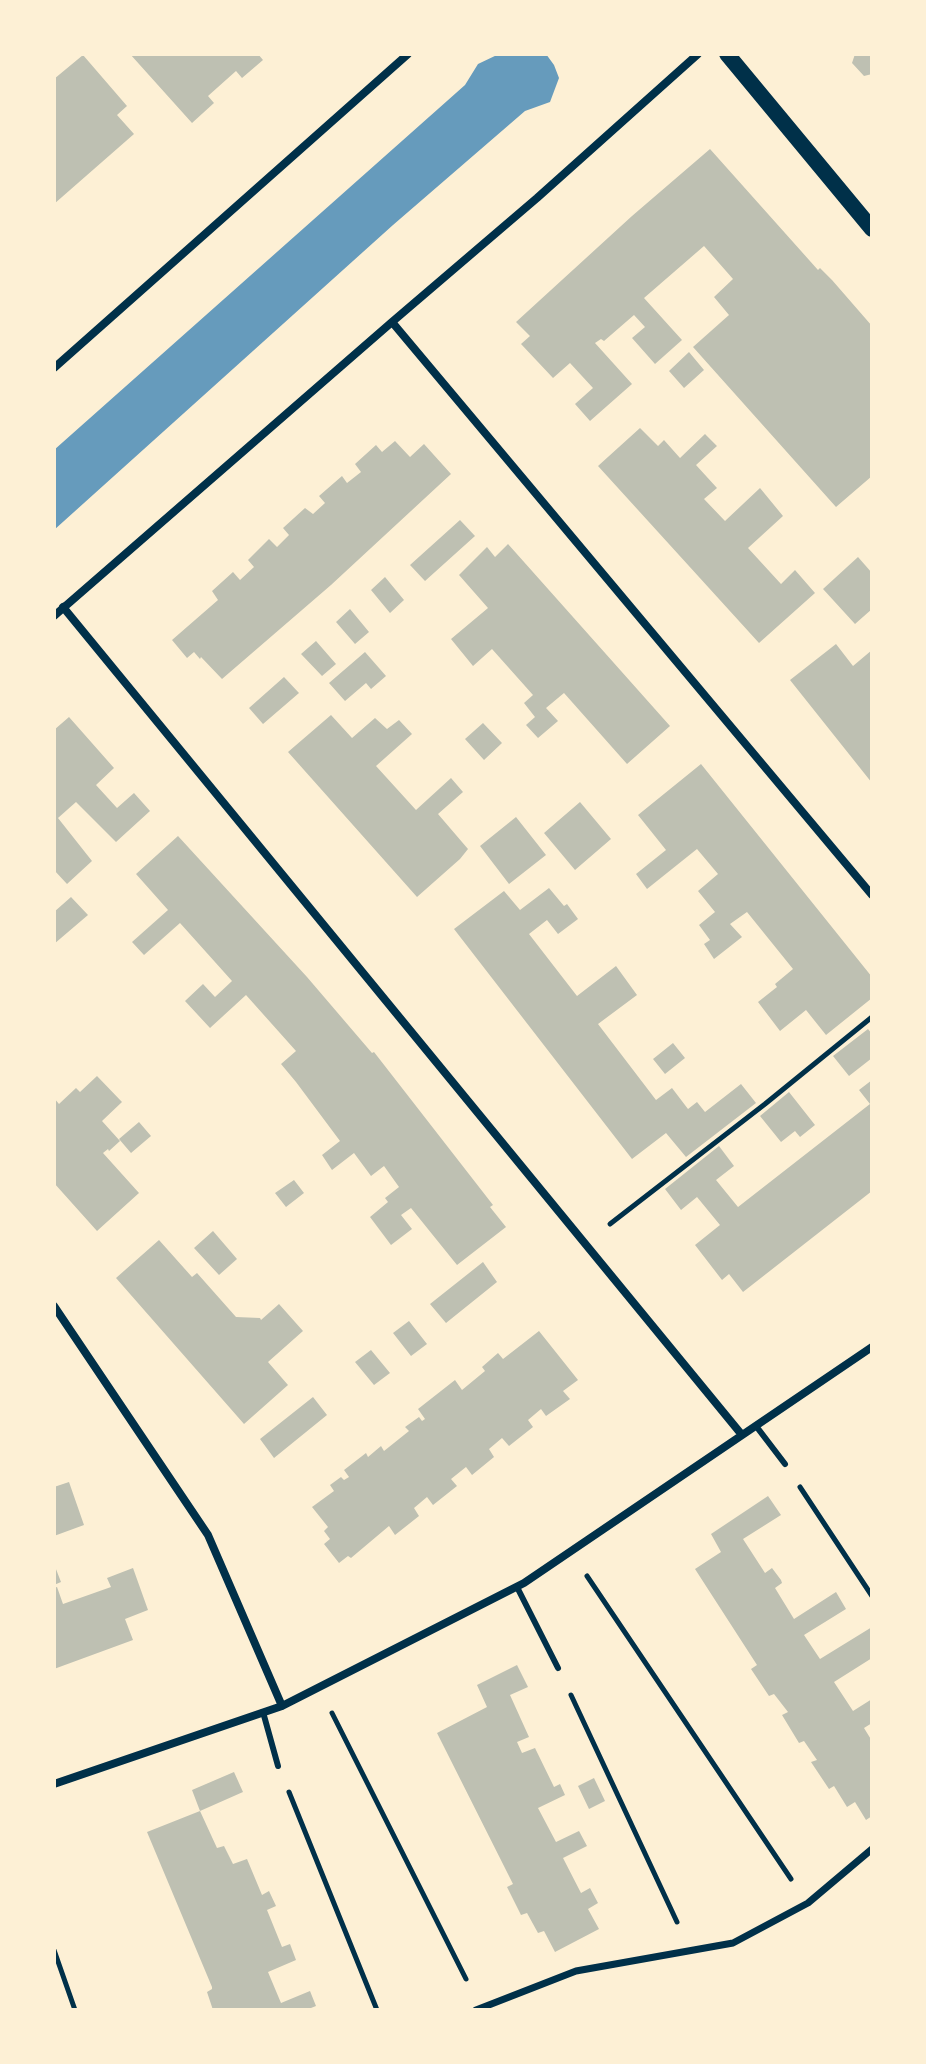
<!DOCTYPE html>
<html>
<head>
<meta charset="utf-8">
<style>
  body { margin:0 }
  #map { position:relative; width:926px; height:2064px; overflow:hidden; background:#fdf0d5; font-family:"Varela Round",sans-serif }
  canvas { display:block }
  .frame { position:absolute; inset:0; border:56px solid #fdf0d5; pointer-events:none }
</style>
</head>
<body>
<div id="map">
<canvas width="926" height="2064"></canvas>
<div class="frame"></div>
</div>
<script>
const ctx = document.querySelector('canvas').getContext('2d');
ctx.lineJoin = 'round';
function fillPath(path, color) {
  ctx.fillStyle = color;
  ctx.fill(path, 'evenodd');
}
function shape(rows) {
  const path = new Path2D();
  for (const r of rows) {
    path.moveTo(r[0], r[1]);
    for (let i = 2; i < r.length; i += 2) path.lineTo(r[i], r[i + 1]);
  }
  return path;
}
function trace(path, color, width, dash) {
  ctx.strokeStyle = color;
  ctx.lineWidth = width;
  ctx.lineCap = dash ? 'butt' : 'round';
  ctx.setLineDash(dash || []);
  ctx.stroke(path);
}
fillPath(shape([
  [499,54,546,54,554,65,559,78,550,102,525,111,393,225,54,530,54,450,465,85,478,64]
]), '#669bbc');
fillPath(shape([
  [130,54,258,54,263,60,242,78,236,71,208,96,214,103,192,123],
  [855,54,872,54,872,74,864,76,852,63],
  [83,55,127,106,117,115,134,134,54,204,54,79],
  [710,149,818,270,820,268,832,280,872,326,872,476,836,507,693,347,729,315,714,297,733,279,704,246,644,298,682,340,655,364,632,338,645,327,634,315,604,341,601,339,595,343,632,384,590,421,575,404,593,388,570,363,553,378,521,344,530,336,516,322,632,216],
  [689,352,704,370,684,388,669,371],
  [640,428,658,446,664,440,680,458,705,434,717,446,696,465,717,488,704,499,725,521,760,488,783,516,748,548,781,584,795,570,815,593,759,643,598,466],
  [395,441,410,457,424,444,451,474,331,585,222,679,201,657,200,659,194,652,187,658,172,640,218,600,212,591,233,572,240,580,254,567,248,560,269,539,277,547,289,535,283,528,305,508,313,514,325,503,319,496,342,476,347,483,361,472,355,464,376,445,382,452],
  [460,520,475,536,425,581,410,565],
  [508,544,670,726,627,764,564,693,546,708,558,721,538,738,526,725,535,717,524,703,533,695,492,649,473,666,451,639,488,608,459,575,487,547,495,557],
  [858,557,872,573,872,609,855,624,823,589],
  [385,577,404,600,390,613,371,590],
  [350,609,369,632,355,644,336,622],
  [316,641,336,664,322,676,301,654],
  [836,644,853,666,872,650,872,783,790,680],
  [365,652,386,676,371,689,366,683,345,701,329,683],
  [284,677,299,693,263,724,249,708],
  [331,715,352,738,375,718,387,729,399,720,412,734,376,766,416,810,451,778,463,792,438,814,468,849,460,859,417,897,288,752],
  [69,717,114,768,96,785,117,808,134,793,150,811,116,842,76,802,58,818,92,861,67,884,54,870,54,730],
  [483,723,502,743,484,760,465,739],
  [701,764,872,977,872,998,826,1035,806,1010,780,1031,758,1002,777,987,775,984,793,969,747,912,730,924,742,937,714,959,704,944,710,940,699,925,715,912,698,891,718,874,697,849,647,889,636,874,666,850,638,815],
  [580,802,611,839,575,870,544,833],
  [516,817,546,855,509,884,480,846],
  [178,836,307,977,372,1053,374,1052,493,1205,490,1207,506,1227,457,1265,411,1208,401,1215,412,1229,391,1245,370,1217,388,1202,385,1198,399,1187,384,1166,371,1176,354,1153,332,1170,322,1155,340,1141,296,1082,281,1064,296,1051,246,995,210,1028,185,1001,203,984,215,997,232,981,180,923,144,955,132,942,168,910,136,874],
  [549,888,564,906,567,904,578,919,558,934,547,920,529,934,577,996,616,966,637,995,598,1024,656,1100,672,1088,688,1109,697,1102,705,1112,741,1084,756,1103,686,1157,666,1133,632,1159,454,929,504,891,520,910],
  [71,897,88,915,54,944,54,912],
  [868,1029,872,1034,872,1058,849,1076,833,1056],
  [673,1043,685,1058,665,1074,653,1059],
  [97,1076,122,1102,102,1121,120,1141,109,1151,108,1149,103,1153,139,1193,97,1231,54,1183,54,1098,59,1104,76,1088,80,1092],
  [872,1080,872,1191,743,1292,729,1274,722,1280,695,1245,720,1225,697,1197,681,1210,665,1189,719,1146,734,1166,716,1180,738,1207,870,1104,859,1090],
  [789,1092,815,1125,800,1137,795,1131,781,1142,760,1116],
  [139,1122,151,1136,131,1153,119,1139],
  [294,1180,304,1193,286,1207,275,1193],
  [213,1231,237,1259,219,1275,194,1248],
  [159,1240,192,1277,197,1273,236,1317,260,1318,261,1320,279,1304,303,1331,268,1362,288,1385,244,1424,116,1278],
  [483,1262,497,1282,446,1323,430,1304],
  [409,1321,427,1344,411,1356,393,1333],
  [539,1331,578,1380,563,1391,570,1399,546,1416,541,1409,528,1420,533,1427,509,1446,502,1438,489,1449,494,1457,472,1475,466,1467,451,1479,457,1486,433,1505,427,1497,414,1508,419,1516,395,1535,389,1526,351,1558,348,1556,339,1563,324,1544,330,1539,324,1531,328,1527,312,1507,334,1491,330,1485,341,1477,344,1480,349,1477,344,1470,366,1453,368,1457,381,1446,384,1451,409,1431,405,1427,419,1417,422,1421,425,1419,418,1409,455,1380,462,1390,485,1371,482,1367,498,1353,503,1359],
  [371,1350,390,1373,374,1385,355,1362],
  [313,1397,327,1415,274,1458,260,1439],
  [69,1482,84,1525,54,1536,54,1487],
  [768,1496,781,1515,743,1539,765,1573,772,1568,781,1580,782,1583,775,1588,794,1619,836,1592,846,1609,804,1635,820,1659,872,1627,872,1658,834,1682,853,1711,872,1699,872,1723,864,1728,872,1741,872,1816,866,1820,855,1802,847,1807,834,1786,829,1789,811,1762,817,1760,804,1741,799,1743,782,1715,788,1712,774,1694,769,1696,751,1669,757,1665,695,1569,721,1552,711,1534],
  [54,1564,61,1582,54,1585],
  [133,1568,148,1610,125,1619,133,1640,54,1669,54,1588,57,1587,63,1604,111,1587,107,1578],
  [517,1665,528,1687,510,1695,529,1737,517,1742,522,1753,535,1748,554,1787,560,1784,565,1795,538,1808,556,1842,579,1831,587,1846,563,1858,581,1893,590,1888,598,1903,588,1909,599,1929,555,1952,544,1931,538,1933,527,1913,521,1915,507,1887,513,1884,437,1733,487,1707,477,1685],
  [234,1772,243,1792,200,1811,217,1848,224,1846,233,1864,247,1859,262,1895,269,1891,276,1906,267,1910,282,1947,290,1944,296,1960,268,1972,281,2003,310,1991,316,2006,306,2010,213,2010,207,1992,212,1989,212,1987,147,1832,200,1811,192,1790],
  [594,1778,605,1801,589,1809,578,1786]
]), '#bec0b2');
trace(shape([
  [610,1224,765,1104,872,1017],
  [800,1487,872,1596],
  [587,1576,791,1879],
  [571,1695,677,1922],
  [332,1713,466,1979],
  [289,1792,377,2010],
  [54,1950,75,2010]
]), '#003049', 5);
trace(shape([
  [756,1426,785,1464],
  [517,1587,558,1668],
  [263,1712,278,1766]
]), '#003049', 6);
trace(shape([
  [476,2010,576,1971,733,1943,808,1903,872,1849]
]), '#003049', 7);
trace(shape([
  [392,322,872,895],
  [54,368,408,54],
  [63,607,742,1435],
  [54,616,392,322,537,198,698,54],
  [54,1306,208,1535,282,1706],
  [54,1784,282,1706,524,1583,872,1347]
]), '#003049', 8);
trace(shape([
  [727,54,872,229]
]), '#003049', 16);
</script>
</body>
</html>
